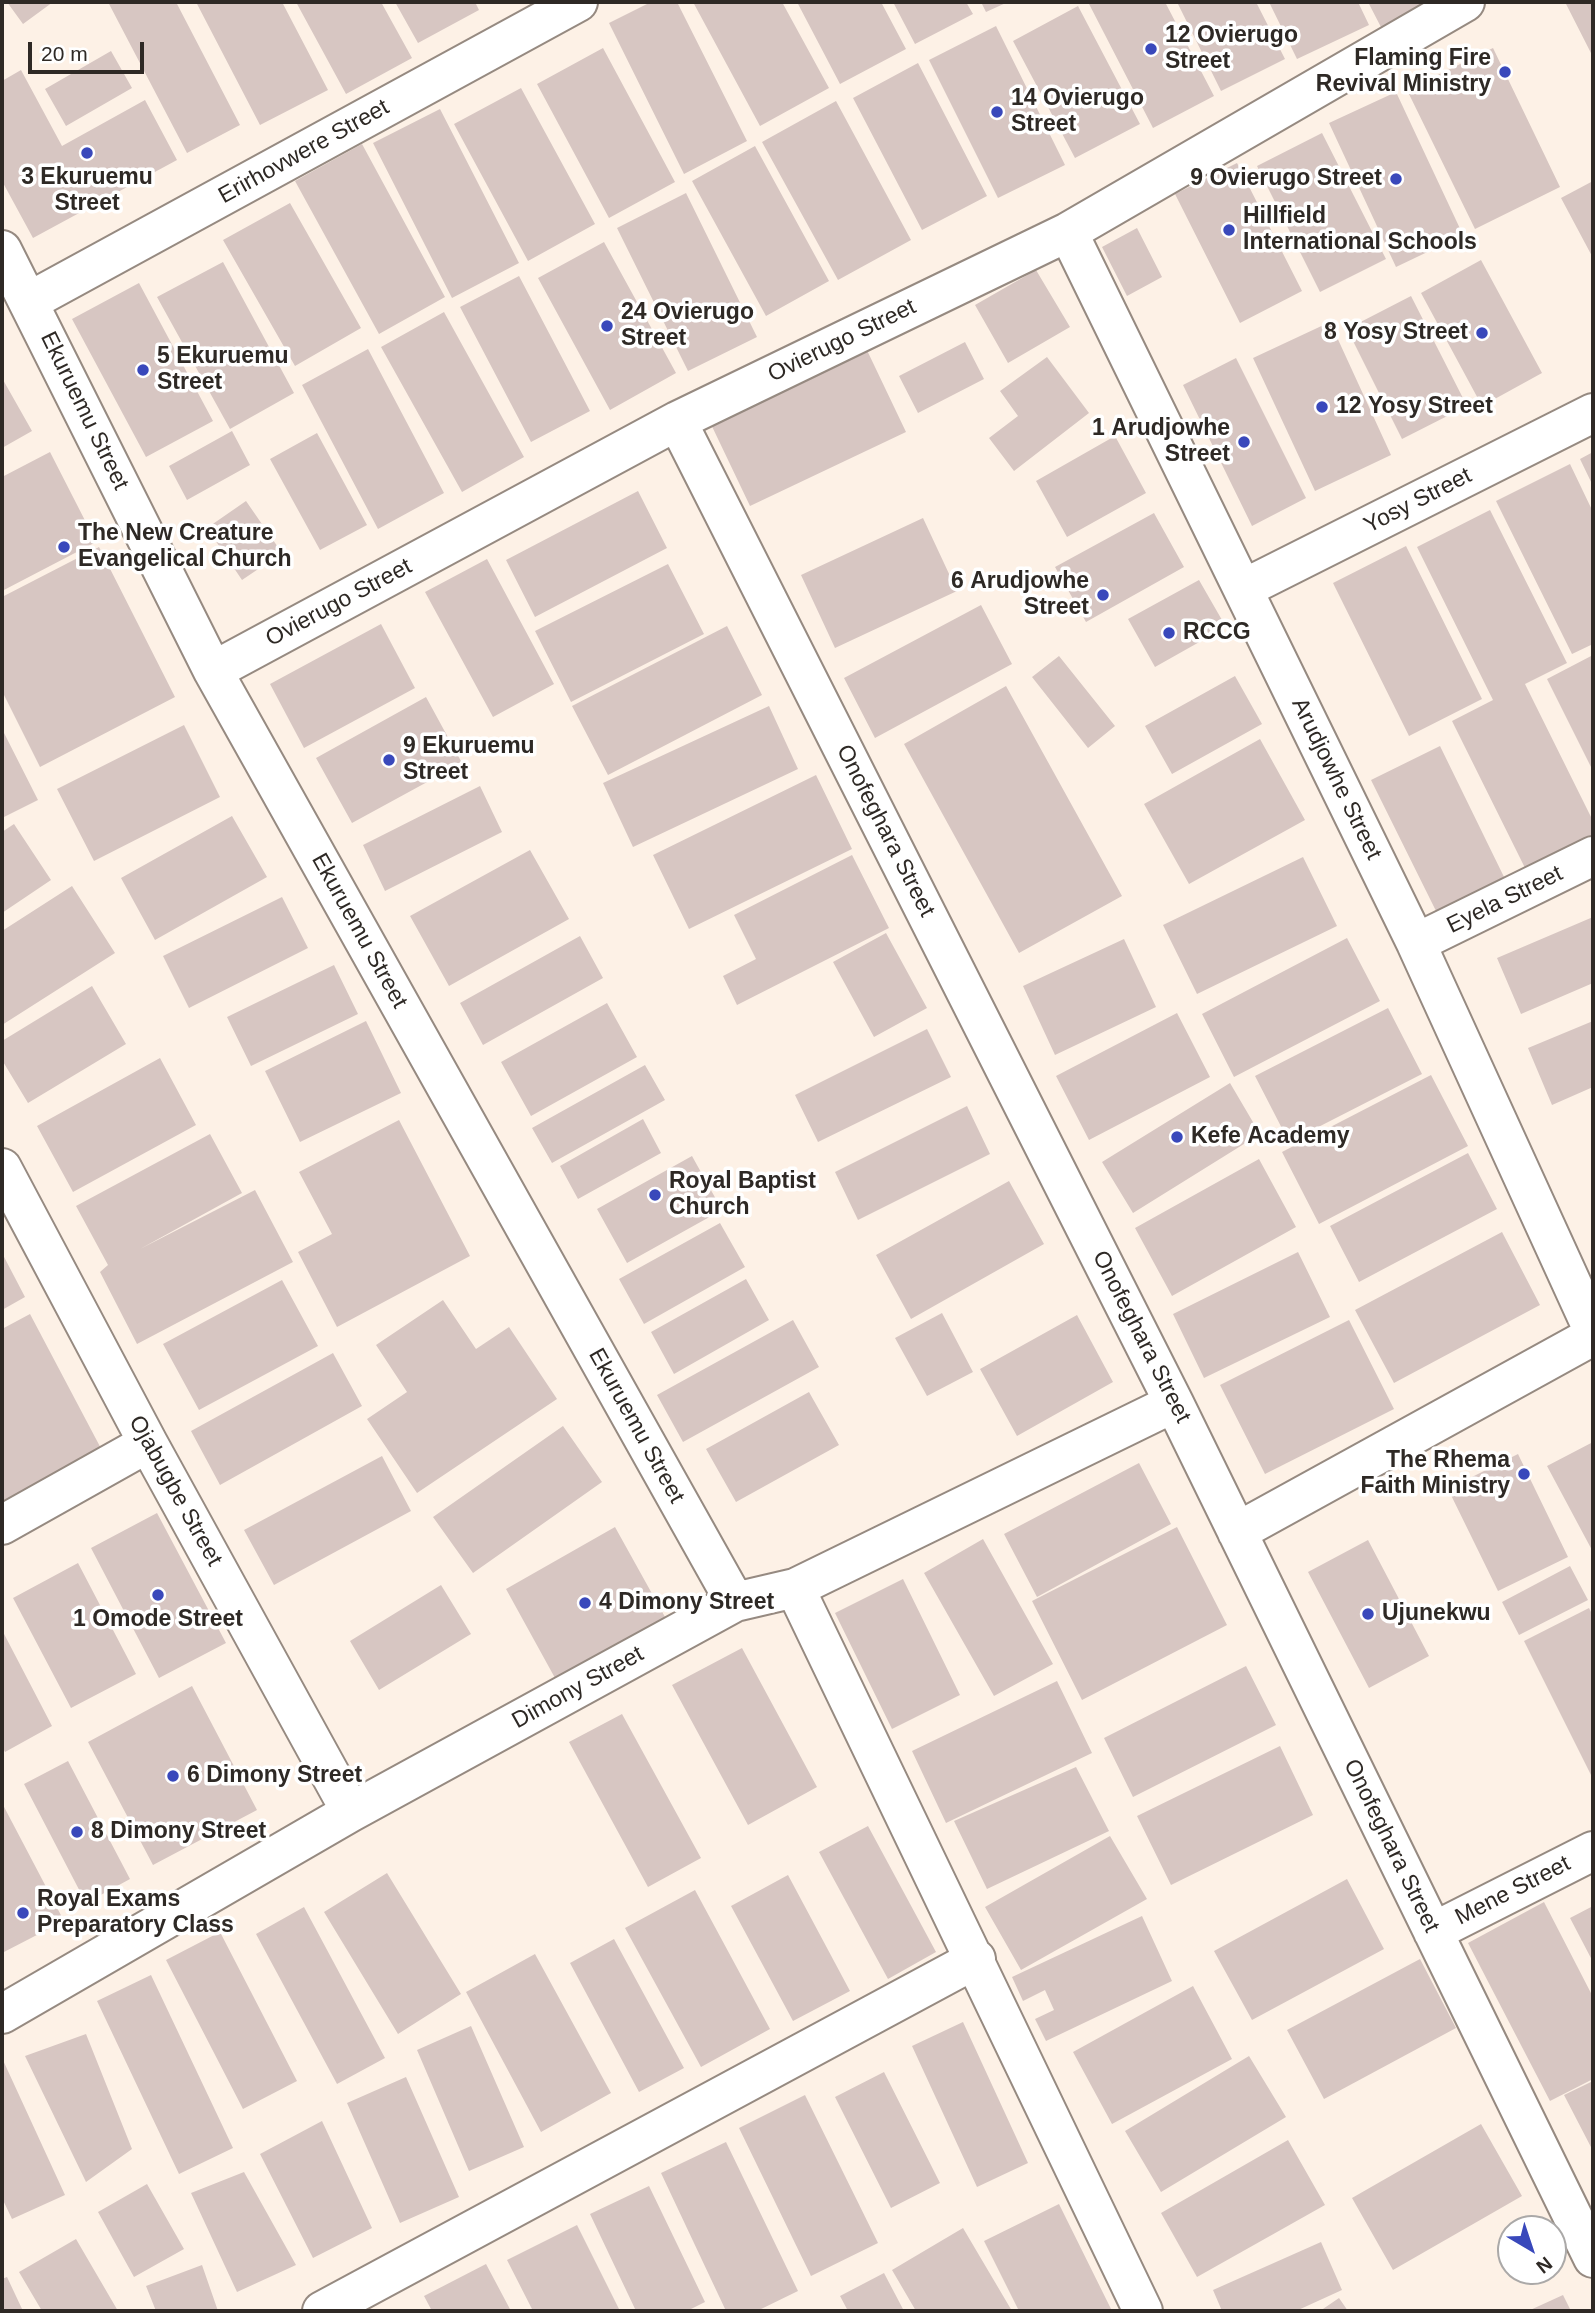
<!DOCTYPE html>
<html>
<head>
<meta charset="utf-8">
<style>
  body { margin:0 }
  #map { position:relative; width:1595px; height:2313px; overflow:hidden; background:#fdf1e6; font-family:Arial,sans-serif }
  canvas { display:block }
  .frame { position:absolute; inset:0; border:4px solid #2e2925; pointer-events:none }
  .north { position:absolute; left:1497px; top:2215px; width:70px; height:70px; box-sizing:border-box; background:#fff; border:2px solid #aba9a8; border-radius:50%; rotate:141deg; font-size:19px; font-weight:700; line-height:28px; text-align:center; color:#2e2925 }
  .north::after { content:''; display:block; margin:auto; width:24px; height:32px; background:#3948bb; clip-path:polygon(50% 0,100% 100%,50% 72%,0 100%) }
  .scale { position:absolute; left:28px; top:42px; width:116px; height:32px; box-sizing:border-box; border:4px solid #2e2925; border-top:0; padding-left:9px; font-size:21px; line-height:24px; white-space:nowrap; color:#2e2925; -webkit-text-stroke:5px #fff; paint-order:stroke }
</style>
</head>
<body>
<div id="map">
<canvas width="1595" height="2313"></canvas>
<div class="frame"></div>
<div class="north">N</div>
<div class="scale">20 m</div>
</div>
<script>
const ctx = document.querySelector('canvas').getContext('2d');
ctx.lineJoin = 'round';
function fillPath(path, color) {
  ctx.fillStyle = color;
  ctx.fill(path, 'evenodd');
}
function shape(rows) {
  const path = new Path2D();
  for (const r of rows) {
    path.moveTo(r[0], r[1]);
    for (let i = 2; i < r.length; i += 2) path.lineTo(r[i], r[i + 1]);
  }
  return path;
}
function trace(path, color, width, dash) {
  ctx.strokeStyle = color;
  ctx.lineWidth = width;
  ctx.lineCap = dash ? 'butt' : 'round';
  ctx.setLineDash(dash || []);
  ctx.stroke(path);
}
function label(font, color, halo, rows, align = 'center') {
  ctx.font = font + ' Arial,sans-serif';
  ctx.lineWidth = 7;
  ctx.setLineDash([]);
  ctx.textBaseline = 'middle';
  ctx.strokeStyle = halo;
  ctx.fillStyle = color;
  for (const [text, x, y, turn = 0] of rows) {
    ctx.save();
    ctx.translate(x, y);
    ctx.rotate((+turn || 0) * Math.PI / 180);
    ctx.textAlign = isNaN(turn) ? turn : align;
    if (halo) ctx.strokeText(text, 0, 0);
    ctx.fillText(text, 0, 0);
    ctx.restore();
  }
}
fillPath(shape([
  [7,2,53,2,23,24],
  [108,2,176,2,240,125,187,153],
  [196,2,282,2,328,90,260,125],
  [296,2,381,2,412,58,346,94],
  [395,2,475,2,479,10,418,43],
  [651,2,677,2,747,141,684,174,609,23],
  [693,2,782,2,829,88,760,126],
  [797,2,881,2,906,49,840,84],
  [893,2,966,2,973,14,915,44],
  [981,2,1008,2,986,12],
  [1088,2,1165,2,1214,96,1153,128],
  [1177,2,1256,2,1285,59,1221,91],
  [1269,2,1358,2,1369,25,1297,59],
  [1368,2,1439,2,1383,31],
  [1565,2,1593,2,1593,57],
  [1078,6,1140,124,1075,158,1013,41],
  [996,26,1065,165,998,198,929,60],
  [603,48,675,182,609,218,537,84],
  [1493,48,1560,187,1475,229,1407,90],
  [111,51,132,88,66,126,45,89],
  [918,63,987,196,922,230,853,98],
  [21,70,62,146,145,100,177,160,33,238,2,181,2,81],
  [521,88,595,224,528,261,454,124],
  [1396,92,1463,235,1396,267,1329,123],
  [836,101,911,240,838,280,762,142],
  [440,109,519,263,452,298,373,143],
  [1322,133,1386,259,1320,292,1257,166],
  [362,144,445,297,379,334,295,181],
  [755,146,829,281,766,316,692,181],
  [1237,163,1302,291,1240,323,1175,194],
  [1593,181,1593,258,1561,198],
  [686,193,757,337,688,371,617,228],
  [290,203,361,328,295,366,223,240],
  [1137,228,1162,277,1127,296,1102,247],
  [604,242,676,373,610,410,538,278],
  [1481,260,1542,373,1482,406,1421,293],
  [223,262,294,393,230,429,157,297],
  [1036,270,1070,327,1008,363,975,305],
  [519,276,590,411,531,442,460,307],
  [139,283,213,421,146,457,72,319],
  [1411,296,1467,406,1402,439,1347,329],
  [444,312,524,457,462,492,381,347],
  [1330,322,1391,455,1315,491,1253,358],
  [965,342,984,379,918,413,899,376],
  [864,344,906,432,750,506,708,418],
  [368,349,444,493,378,529,302,385],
  [1047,357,1089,413,1014,471,989,438,1018,416,1000,391],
  [1236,358,1306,498,1252,526,1183,385],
  [2,378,32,431,2,448],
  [232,431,250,465,187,500,169,466],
  [317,433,367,525,320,550,270,459],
  [1115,436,1146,493,1067,537,1036,481],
  [50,452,96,542,2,591,2,477],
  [1593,452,1593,486,1580,459],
  [1570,464,1593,512,1593,644,1572,654,1496,501],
  [638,491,667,548,535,617,506,560],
  [246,501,282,553,242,580,207,528],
  [1490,510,1567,663,1525,684,1593,821,1593,842,1528,874,1452,721,1493,700,1417,547],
  [1154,513,1184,567,1086,622,1055,567],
  [923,518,957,591,835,648,801,575],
  [1406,546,1482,699,1409,736,1333,583],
  [99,547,175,697,40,767,2,691,2,597],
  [487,559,554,684,493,717,425,592],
  [668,564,704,634,571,702,535,631],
  [1199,580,1226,627,1155,667,1128,619],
  [981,605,1012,664,875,738,844,678],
  [381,624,415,688,304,748,270,684],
  [727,626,762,695,608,775,572,706],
  [1593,655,1593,771,1547,679],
  [1059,656,1115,726,1088,748,1032,677],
  [1235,676,1262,724,1172,774,1145,726],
  [1006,686,1122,896,1019,953,904,744],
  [426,697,462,763,352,823,316,758],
  [769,706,798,769,633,847,603,783],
  [184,725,220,797,94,861,57,789],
  [2,729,38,800,2,818],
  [1260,739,1305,820,1189,884,1144,804],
  [1440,746,1505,879,1437,913,1371,780],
  [816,775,852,849,689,929,653,855],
  [480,786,502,832,385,891,363,845],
  [232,816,267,877,155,940,121,878],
  [14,824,51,880,2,913,2,832],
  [530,850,569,919,449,986,410,916],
  [852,855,889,928,737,1005,723,976,756,959,734,915],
  [1303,857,1337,926,1197,994,1163,925],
  [72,886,115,953,2,1025,2,931],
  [282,897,308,948,189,1008,163,956],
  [1593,917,1593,983,1521,1014,1497,958],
  [886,933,927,1008,874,1037,833,962],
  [580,936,603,978,483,1045,460,1003],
  [1347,938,1380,1001,1234,1077,1202,1014],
  [1124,939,1156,1007,1055,1055,1023,986],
  [334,965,358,1014,251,1066,227,1017],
  [92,986,126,1044,28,1103,2,1060,2,1041],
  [607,1003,637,1057,531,1116,501,1062],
  [1388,1008,1422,1074,1289,1142,1255,1076],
  [1177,1013,1210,1077,1089,1140,1056,1076],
  [366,1021,401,1093,300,1142,265,1071],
  [1593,1021,1593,1087,1552,1105,1528,1048],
  [927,1029,951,1077,818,1142,795,1095],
  [160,1058,196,1125,73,1192,37,1126],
  [645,1065,665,1100,552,1163,532,1128],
  [1431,1075,1468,1146,1319,1224,1282,1152],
  [1230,1083,1260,1134,1133,1213,1102,1162],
  [967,1106,990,1154,858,1220,835,1172],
  [643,1119,661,1153,578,1199,560,1166],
  [399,1120,470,1256,337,1327,298,1252,332,1234,299,1172],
  [210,1134,242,1193,140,1249,255,1190,293,1262,137,1344,100,1272,108,1265,76,1206],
  [1468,1153,1497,1209,1359,1282,1330,1226],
  [692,1156,722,1210,627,1263,597,1209],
  [1259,1159,1296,1227,1172,1296,1135,1228],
  [1009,1181,1044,1244,911,1319,876,1255],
  [720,1223,745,1267,644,1324,619,1279],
  [1502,1232,1540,1305,1394,1383,1355,1310],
  [1298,1252,1330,1317,1204,1378,1173,1314],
  [2,1253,25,1297,2,1310],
  [746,1279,769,1320,674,1374,651,1332],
  [282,1280,318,1346,199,1410,163,1344],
  [443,1300,476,1349,509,1327,557,1399,417,1493,367,1419,407,1392,376,1345],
  [942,1313,973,1372,927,1396,895,1338],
  [30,1314,105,1456,2,1511,2,1329],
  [1077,1315,1113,1382,1017,1436,980,1369],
  [793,1320,819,1367,683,1442,657,1395],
  [1349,1320,1394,1409,1265,1474,1220,1385],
  [333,1353,362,1406,220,1485,191,1431],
  [809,1392,839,1445,736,1502,706,1449],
  [563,1426,602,1482,473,1573,433,1517],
  [1593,1442,1593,1552,1547,1466],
  [1518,1454,1568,1557,1498,1591,1448,1489],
  [382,1456,411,1511,274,1585,244,1530],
  [1139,1463,1171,1524,1037,1597,1004,1534],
  [157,1513,226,1643,159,1678,91,1548],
  [615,1527,665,1617,555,1678,506,1589],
  [1177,1527,1227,1625,1082,1700,1032,1601],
  [983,1539,1053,1664,994,1696,924,1573],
  [1368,1540,1429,1656,1369,1688,1308,1572],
  [78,1563,136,1674,71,1708,13,1598],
  [1570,1566,1588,1600,1519,1635,1502,1602],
  [903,1579,960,1695,892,1729,835,1613],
  [441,1585,471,1634,379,1690,350,1641],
  [1589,1608,1593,1616,1593,1779,1524,1641],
  [2,1630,52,1726,5,1752,2,1746],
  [742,1648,817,1787,748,1825,672,1685],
  [1246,1666,1276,1725,1133,1797,1104,1738],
  [1057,1681,1092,1753,946,1823,912,1751],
  [192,1686,257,1810,153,1865,88,1742],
  [622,1714,701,1858,648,1887,569,1742],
  [1280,1746,1313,1815,1171,1885,1137,1816],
  [68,1761,130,1879,86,1903,24,1784],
  [1076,1767,1109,1831,987,1889,954,1821],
  [2,1803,64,1921,2,1953],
  [868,1826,936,1952,888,1979,819,1852],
  [1110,1836,1147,1899,1021,1970,985,1907],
  [387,1873,461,1994,398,2034,324,1912],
  [788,1875,850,1991,793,2021,731,1906],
  [1347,1879,1384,1949,1252,2020,1214,1951],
  [695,1890,770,2029,701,2067,625,1928],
  [1544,1902,1593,1997,1593,2079,1550,2101,1468,1943],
  [1593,1906,1593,1962,1570,1918],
  [304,1907,385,2058,337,2084,256,1934],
  [1142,1916,1172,1981,1046,2041,1035,2019,1054,2010,1045,1990,1023,2001,1012,1977],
  [220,1932,297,2081,243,2109,166,1960],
  [614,1939,684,2068,639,2092,570,1963],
  [535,1954,611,2093,541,2132,466,1992],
  [1420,1959,1456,2028,1324,2099,1287,2030],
  [151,1975,233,2148,179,2174,97,2001],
  [1193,1986,1232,2059,1112,2124,1073,2052],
  [963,2022,1028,2163,977,2187,912,2046],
  [471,2026,524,2147,469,2171,417,2050],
  [86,2034,132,2149,86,2182,25,2056],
  [1249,2056,1286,2117,1161,2192,1125,2131],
  [2,2058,65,2195,12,2219,2,2198],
  [884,2072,940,2183,891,2208,835,2097],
  [406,2077,459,2197,400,2223,347,2103],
  [1593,2081,1593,2151,1564,2095],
  [805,2095,878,2243,811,2276,739,2128],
  [322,2121,372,2228,313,2258,260,2154],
  [1481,2124,1522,2196,1393,2270,1352,2198],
  [1288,2140,1325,2205,1197,2277,1161,2213],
  [726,2142,798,2291,757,2311,726,2311,661,2173],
  [244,2172,296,2265,237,2292,191,2193],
  [147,2184,184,2249,134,2277,98,2212],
  [649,2186,705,2302,687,2311,636,2311,590,2214],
  [1059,2204,1112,2311,1019,2311,984,2241],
  [577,2225,620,2311,533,2311,507,2260],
  [963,2228,1012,2311,916,2311,892,2270],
  [76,2239,118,2311,42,2311,19,2272],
  [1321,2242,1342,2290,1296,2311,1222,2311,1213,2290],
  [486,2264,511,2311,432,2311,424,2296],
  [202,2265,218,2311,156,2311,146,2286],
  [884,2273,904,2311,848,2311,840,2296],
  [7,2277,23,2311,2,2311,2,2279],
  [1563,2295,1571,2311,1528,2311],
  [1339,2298,1348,2311,1320,2311]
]), '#d7c6c2');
const minor = shape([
  [1068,232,1416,943,1593,1330],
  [2,250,213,671,735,1602],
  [30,301,578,2],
  [677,421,1174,1403,1593,2258],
  [1243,589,1593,413],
  [213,671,677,421,1068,232,1465,2],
  [1416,943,1593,856],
  [2,1168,148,1443,351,1812],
  [2,1525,148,1443],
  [1237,1532,1593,1336],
  [795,1588,1143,2311],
  [1433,1932,1593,1851],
  [2,2014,351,1812,735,1602,795,1588,1174,1403],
  [322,2311,976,1959]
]);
trace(minor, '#968a81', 42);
trace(minor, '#fff', 38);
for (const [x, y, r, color] of [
  [1151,49,7,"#3948bb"],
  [1505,72,7,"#3948bb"],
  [997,112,7,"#3948bb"],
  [87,153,7,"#3948bb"],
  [1396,179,7,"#3948bb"],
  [1229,230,7,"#3948bb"],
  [607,326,7,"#3948bb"],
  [1482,333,7,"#3948bb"],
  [143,370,7,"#3948bb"],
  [1322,407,7,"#3948bb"],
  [1244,442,7,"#3948bb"],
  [64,547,7,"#3948bb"],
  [1103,595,7,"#3948bb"],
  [1169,633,7,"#3948bb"],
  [389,760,7,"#3948bb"],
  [1177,1137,7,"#3948bb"],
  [655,1195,7,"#3948bb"],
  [1524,1474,7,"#3948bb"],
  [158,1595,7,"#3948bb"],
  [585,1603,7,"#3948bb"],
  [1368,1614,7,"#3948bb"],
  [173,1776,7,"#3948bb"],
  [77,1832,7,"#3948bb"],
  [23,1913,7,"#3948bb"]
]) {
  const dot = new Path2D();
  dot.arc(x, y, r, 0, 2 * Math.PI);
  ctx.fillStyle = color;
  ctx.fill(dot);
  trace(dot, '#fff', 2.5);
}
label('bold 23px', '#2e2925', '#fff', [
  ["12 Ovierugo",1165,36],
  ["Street",1165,62],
  ["Flaming Fire",1491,59,"right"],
  ["Revival Ministry",1491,85,"right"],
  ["14 Ovierugo",1011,99],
  ["Street",1011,125],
  ["3 Ekuruemu",87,178,"center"],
  ["Street",87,204,"center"],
  ["9 Ovierugo Street",1382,179,"right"],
  ["Hillfield",1243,217],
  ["International Schools",1243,243],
  ["24 Ovierugo",621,313],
  ["Street",621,339],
  ["8 Yosy Street",1468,333,"right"],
  ["5 Ekuruemu",157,357],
  ["Street",157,383],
  ["12 Yosy Street",1336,407],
  ["1 Arudjowhe",1230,429,"right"],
  ["Street",1230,455,"right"],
  ["The New Creature",78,534],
  ["Evangelical Church",78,560],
  ["6 Arudjowhe",1089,582,"right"],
  ["Street",1089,608,"right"],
  ["RCCG",1183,633],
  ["9 Ekuruemu",403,747],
  ["Street",403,773],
  ["Kefe Academy",1191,1137],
  ["Royal Baptist",669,1182],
  ["Church",669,1208],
  ["The Rhema",1510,1461,"right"],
  ["Faith Ministry",1510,1487,"right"],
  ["4 Dimony Street",599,1603],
  ["Ujunekwu",1382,1614],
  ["1 Omode Street",158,1620,"center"],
  ["6 Dimony Street",187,1776],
  ["8 Dimony Street",91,1832],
  ["Royal Exams",37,1900],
  ["Preparatory Class",37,1926]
], 'left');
label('23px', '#2e2925', '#fff', [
  ["Erirhovwere Street",304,152,-29],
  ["Ovierugo Street",842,341,-26],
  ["Ekuruemu Street",84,411,64],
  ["Yosy Street",1418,501,-27],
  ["Ovierugo Street",339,603,-28],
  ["Arudjowhe Street",1336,779,64],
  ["Onofeghara Street",885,831,63],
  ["Eyela Street",1505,900,-26],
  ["Ekuruemu Street",359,931,61],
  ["Onofeghara Street",1141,1337,63],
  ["Ekuruemu Street",636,1426,61],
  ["Ojabugbe Street",175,1491,61],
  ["Dimony Street",578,1688,-29],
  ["Onofeghara Street",1391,1846,64],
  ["Mene Street",1513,1891,-27]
]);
</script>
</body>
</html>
